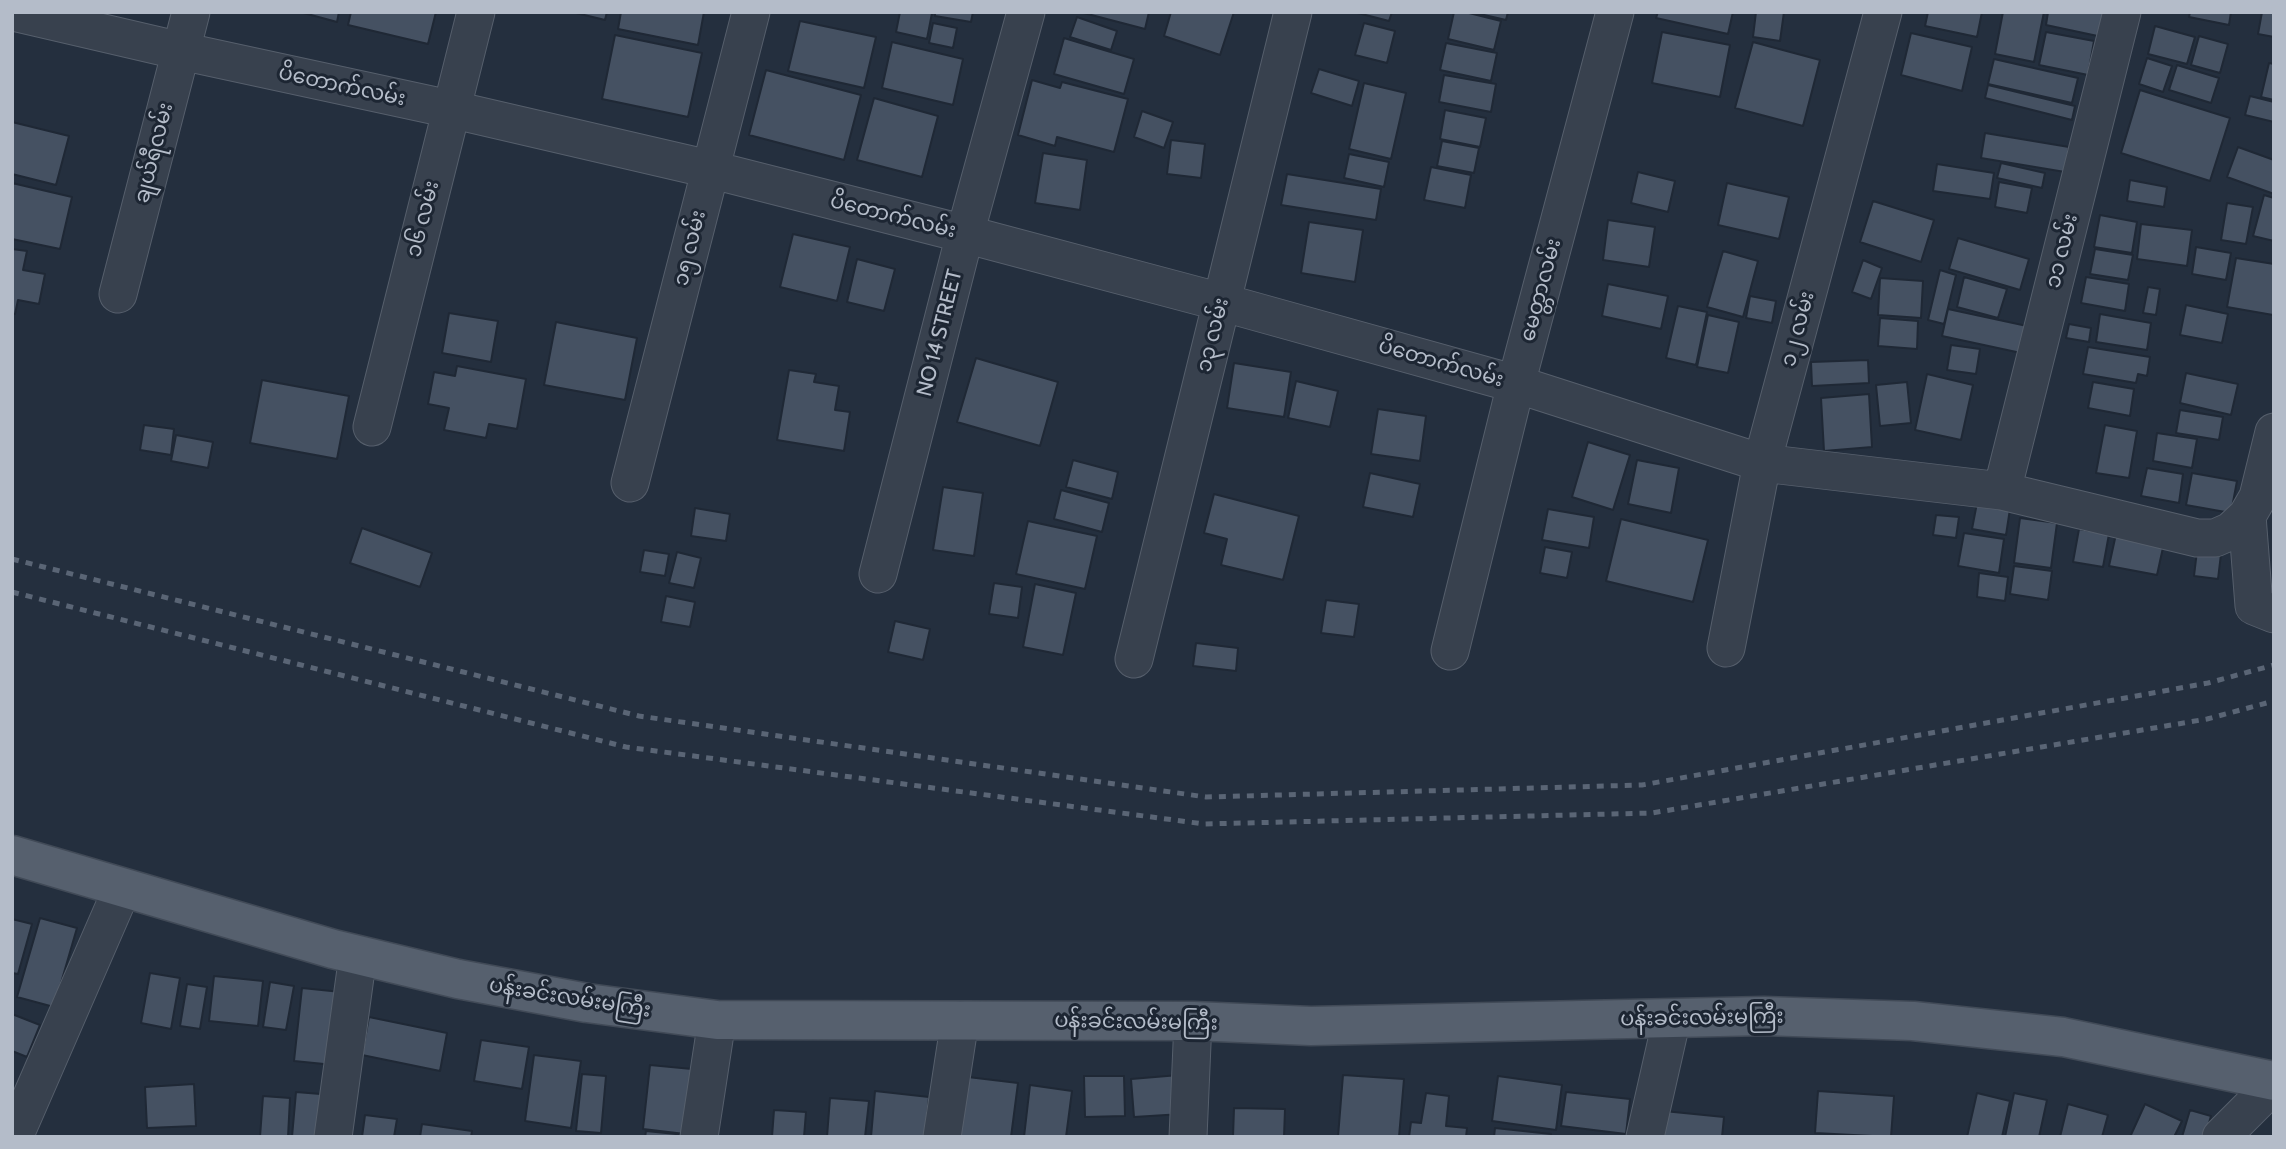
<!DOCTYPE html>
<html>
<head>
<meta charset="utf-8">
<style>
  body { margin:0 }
  #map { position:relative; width:2286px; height:1149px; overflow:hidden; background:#242f3e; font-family:Cabin,sans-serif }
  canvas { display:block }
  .frame { position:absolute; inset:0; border:14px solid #b4bcc9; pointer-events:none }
</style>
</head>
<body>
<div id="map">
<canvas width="2286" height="1149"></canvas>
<div class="frame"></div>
</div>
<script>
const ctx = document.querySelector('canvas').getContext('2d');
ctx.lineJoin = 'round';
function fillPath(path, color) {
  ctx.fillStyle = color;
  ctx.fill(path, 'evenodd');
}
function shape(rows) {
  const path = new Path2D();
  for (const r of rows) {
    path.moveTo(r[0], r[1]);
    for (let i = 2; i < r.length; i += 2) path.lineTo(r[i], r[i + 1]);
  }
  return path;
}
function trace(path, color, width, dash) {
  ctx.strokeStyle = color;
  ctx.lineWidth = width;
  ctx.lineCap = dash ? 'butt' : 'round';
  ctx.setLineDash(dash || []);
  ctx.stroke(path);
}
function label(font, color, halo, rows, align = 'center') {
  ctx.font = font + ' Cabin,"Noto Sans Myanmar",sans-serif';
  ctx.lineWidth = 6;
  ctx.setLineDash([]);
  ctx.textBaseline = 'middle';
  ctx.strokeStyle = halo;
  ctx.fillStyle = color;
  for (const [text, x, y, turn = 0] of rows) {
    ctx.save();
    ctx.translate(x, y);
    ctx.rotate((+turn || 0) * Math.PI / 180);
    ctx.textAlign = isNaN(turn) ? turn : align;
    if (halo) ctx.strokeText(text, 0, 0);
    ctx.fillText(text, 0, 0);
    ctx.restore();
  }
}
const building = shape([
  [300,12,339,12,337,22,300,12],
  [351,12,436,12,428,44,348,25,351,12],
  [572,12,607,12,605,20,572,12],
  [621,12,704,12,698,45,618,29,621,12],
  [900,12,932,13,927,39,896,32,900,12],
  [935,12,973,12,971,22,935,16,935,12],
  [1080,12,1149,12,1145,29,1080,12],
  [1171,12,1234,12,1220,55,1164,36,1171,12],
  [1354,12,1392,12,1389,21,1354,12],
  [1454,12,1465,12,1501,21,1494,50,1448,39,1454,12],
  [1471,12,1508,12,1506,20,1471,12],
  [1658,12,1733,12,1728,34,1656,18,1658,12],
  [1756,12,1784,12,1780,41,1753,37,1756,12],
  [1928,12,1982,12,1977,37,1925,26,1928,12],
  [2003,12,2044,12,2034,62,1995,54,2003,12],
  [2048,12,2112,12,2107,38,2046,25,2048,12],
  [2190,12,2231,12,2229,25,2189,17,2190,12],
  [2262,12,2274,12,2274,37,2258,34,2262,12],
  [1077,17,1117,31,1111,50,1070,37,1077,17],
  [800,21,876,37,864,88,788,71,800,21],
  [933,23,957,28,953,48,929,43,933,23],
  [1364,23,1395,31,1387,63,1355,55,1364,23],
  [2155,26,2195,37,2187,64,2148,54,2155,26],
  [1662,32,1730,45,1720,97,1652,83,1662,32],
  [2046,32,2094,41,2088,75,2039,65,2046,32],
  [1911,33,1972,47,1962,91,1901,75,1911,33],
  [615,35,702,53,688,117,602,99,615,35],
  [2199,36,2228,44,2220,73,2191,65,2199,36],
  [1064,38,1134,59,1124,94,1054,74,1064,38],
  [892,42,963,59,953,105,882,88,892,42],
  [1753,42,1820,60,1803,126,1735,108,1753,42],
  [1446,43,1497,53,1491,81,1440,70,1446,43],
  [2147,58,2172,66,2163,92,2139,84,2147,58],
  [1994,59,2078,78,2072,103,1988,84,1994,59],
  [2269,63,2274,64,2274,100,2261,97,2269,63],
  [2177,65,2219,78,2211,103,2169,90,2177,65],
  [1319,69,1359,81,1352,106,1311,93,1319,69],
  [766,70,861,95,844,160,749,135,766,70],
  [1444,75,1496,84,1491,112,1439,102,1444,75],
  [1032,80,1060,88,1062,82,1128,99,1114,152,1057,137,1055,146,1018,135,1032,80],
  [1364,83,1406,93,1391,159,1349,149,1364,83],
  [1988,85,2075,106,2072,120,1985,98,1988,85],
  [2140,90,2230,118,2210,181,2121,153,2140,90],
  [2250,96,2274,102,2274,122,2245,115,2250,96],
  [874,98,938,116,922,177,857,160,874,98],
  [1445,110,1486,118,1480,147,1440,139,1445,110],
  [1142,111,1173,122,1164,148,1134,137,1142,111],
  [12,122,69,136,56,185,12,174,12,122],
  [1985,133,2069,147,2065,172,1981,158,1985,133],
  [1171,140,1205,144,1201,178,1167,174,1171,140],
  [1442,141,1479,148,1474,173,1437,166,1442,141],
  [2238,147,2274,160,2274,194,2227,177,2238,147],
  [1043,153,1087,160,1080,210,1035,203,1043,153],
  [1349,154,1389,162,1384,187,1344,178,1349,154],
  [2001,163,2045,173,2042,188,1997,178,2001,163],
  [1937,164,1994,173,1990,199,1933,191,1937,164],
  [1431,167,1471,175,1465,208,1424,200,1431,167],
  [1638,172,1675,181,1668,212,1631,203,1638,172],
  [1287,174,1381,189,1376,220,1281,205,1287,174],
  [2130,180,2167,187,2164,207,2127,201,2130,180],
  [1999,182,2032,188,2027,213,1995,207,1999,182],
  [12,183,72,197,60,249,12,239,12,183],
  [1727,183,1789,197,1779,239,1718,225,1727,183],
  [2264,195,2274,198,2274,241,2253,236,2264,195],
  [1873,201,1934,220,1921,262,1860,242,1873,201],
  [2227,203,2253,207,2246,244,2221,240,2227,203],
  [2100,215,2137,222,2132,253,2094,247,2100,215],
  [1608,220,1655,227,1649,267,1603,260,1608,220],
  [1309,222,1363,230,1355,282,1301,273,1309,222],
  [2141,224,2192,230,2187,266,2137,259,2141,224],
  [793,234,850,247,837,301,780,287,793,234],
  [1958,238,2029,259,2020,290,1949,269,1958,238],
  [2196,247,2231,253,2226,280,2192,274,2196,247],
  [12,249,27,251,23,270,45,274,39,304,18,300,15,314,12,314,12,249],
  [2095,249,2133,255,2128,280,2090,274,2095,249],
  [1723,251,1758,261,1743,317,1707,307,1723,251],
  [2236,258,2274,264,2273,315,2227,307,2236,258],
  [857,259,895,269,884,311,847,302,857,259],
  [1863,260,1882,268,1871,299,1852,292,1863,260],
  [1940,270,1956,275,1944,324,1928,320,1940,270],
  [1964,277,2007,289,1998,318,1957,307,1964,277],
  [2086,277,2129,284,2125,311,2081,303,2086,277],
  [1880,278,1923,281,1921,318,1878,315,1880,278],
  [1608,284,1668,296,1661,329,1602,316,1608,284],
  [2148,287,2160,289,2156,315,2143,313,2148,287],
  [1750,296,1776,301,1772,323,1746,318,1750,296],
  [2186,305,2228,314,2222,343,2180,335,2186,305],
  [1678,306,1707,312,1696,365,1666,358,1678,306],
  [1948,309,2027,326,2021,353,1942,336,1948,309],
  [449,313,498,321,491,362,442,353,449,313],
  [2100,314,2151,323,2147,350,2096,342,2100,314],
  [1708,315,1739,322,1728,373,1697,367,1708,315],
  [1880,318,1918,321,1917,349,1878,346,1880,318],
  [556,322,637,338,625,400,544,385,556,322],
  [2069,324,2091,328,2089,342,2066,338,2069,324],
  [1951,345,1980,349,1976,374,1947,370,1951,345],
  [2088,347,2150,357,2147,376,2138,374,2136,383,2083,374,2088,347],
  [976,358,1058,382,1040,446,957,422,976,358],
  [1868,360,1869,383,1812,386,1811,362,1868,360],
  [1234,363,1291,372,1284,417,1227,408,1234,363],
  [457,366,526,379,517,429,489,424,486,438,444,430,449,408,428,404,434,372,455,376,457,366],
  [789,370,816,374,814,382,839,386,835,410,850,412,844,451,777,440,789,370],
  [2186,373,2238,384,2231,415,2180,403,2186,373],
  [1927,374,1973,385,1961,440,1915,430,1927,374],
  [262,380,349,396,337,459,250,443,262,380],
  [1296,381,1338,391,1330,427,1288,418,1296,381],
  [1907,382,1911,423,1880,426,1876,385,1907,382],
  [2093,382,2134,389,2130,416,2088,408,2093,382],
  [1869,394,1872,447,1824,451,1821,398,1869,394],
  [1378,409,1426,416,1420,461,1371,454,1378,409],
  [2180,410,2223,417,2219,440,2176,433,2180,410],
  [144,425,174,429,171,455,140,450,144,425],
  [2105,425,2137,431,2129,478,2096,473,2105,425],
  [2157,433,2197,439,2192,468,2153,461,2157,433],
  [176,435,213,442,208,468,171,461,176,435],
  [1588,442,1630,455,1613,510,1572,497,1588,442],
  [1073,460,1118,472,1112,499,1066,487,1073,460],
  [1637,460,1679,468,1671,513,1628,504,1637,460],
  [2147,468,2183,474,2179,503,2141,496,2147,468],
  [1370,473,1420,484,1413,517,1363,507,1370,473],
  [2192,473,2237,481,2231,513,2186,505,2192,473],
  [943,487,983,493,974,556,933,550,943,487],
  [1061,490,1109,503,1102,532,1054,519,1061,490],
  [1214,494,1299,516,1283,580,1221,565,1227,539,1204,533,1214,494],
  [1977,503,2010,509,2006,535,1972,529,1977,503],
  [695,508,730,514,726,541,691,536,695,508],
  [1548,509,1594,517,1589,548,1542,540,1548,509],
  [1936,515,1959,517,1956,538,1933,535,1936,515],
  [2020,518,2057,523,2051,568,2014,563,2020,518],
  [1621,519,1708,540,1693,602,1606,581,1621,519],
  [1028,521,1097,536,1085,589,1016,574,1028,521],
  [362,528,432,553,420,587,350,563,362,528],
  [2079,529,2109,534,2103,567,2073,562,2079,529],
  [1964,533,2004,539,1999,573,1958,566,1964,533],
  [2116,534,2164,543,2157,575,2109,566,2116,534],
  [1545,547,1572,552,1567,578,1540,573,1545,547],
  [644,550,669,554,665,576,640,572,644,550],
  [2197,551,2221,554,2218,579,2194,576,2197,551],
  [677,552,701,558,694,588,669,583,677,552],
  [2014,566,2052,571,2048,600,2010,594,2014,566],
  [1979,573,2008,577,2005,601,1977,597,1979,573],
  [994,583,1022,587,1018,618,989,614,994,583],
  [1035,584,1076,593,1063,655,1023,647,1035,584],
  [666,596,695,602,690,627,661,622,666,596],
  [1326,600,1359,604,1354,637,1321,633,1326,600],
  [895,621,930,629,923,660,888,652,895,621],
  [1196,643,1238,648,1236,671,1193,666,1196,643],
  [40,918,77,928,54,1007,17,997,40,918],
  [12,919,32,924,18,974,12,973,12,919],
  [150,973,180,978,171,1029,141,1023,150,973],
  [214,976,263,981,258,1026,209,1021,214,976],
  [270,982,294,986,286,1030,263,1027,270,982],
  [187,984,207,987,200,1029,180,1026,187,984],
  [302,988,341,992,334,1065,294,1061,302,988],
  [12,1014,40,1025,27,1057,12,1051,12,1014],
  [369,1017,447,1033,440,1071,362,1055,369,1017],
  [481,1040,529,1047,522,1089,474,1081,481,1040],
  [534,1055,581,1061,571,1128,525,1121,534,1055],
  [650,1065,692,1069,685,1134,643,1129,650,1065],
  [582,1074,606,1076,601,1133,576,1131,582,1074],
  [1179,1075,1182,1114,1134,1117,1131,1079,1179,1075],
  [1343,1075,1404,1079,1399,1137,1338,1137,1343,1075],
  [1084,1076,1124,1076,1125,1116,1085,1117,1084,1076],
  [1498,1076,1562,1085,1556,1130,1492,1121,1498,1076],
  [968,1077,1018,1083,1011,1137,960,1137,968,1077],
  [194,1084,196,1126,147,1128,145,1087,194,1084],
  [1030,1085,1072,1091,1066,1137,1024,1137,1030,1085],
  [875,1091,929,1097,925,1137,871,1137,875,1091],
  [1818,1091,1894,1096,1891,1137,1815,1133,1818,1091],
  [296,1092,333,1095,329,1137,292,1137,296,1092],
  [1566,1092,1630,1099,1626,1134,1561,1126,1566,1092],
  [1426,1093,1449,1096,1446,1126,1467,1128,1466,1137,1409,1137,1411,1122,1421,1123,1426,1093],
  [1977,1093,2010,1101,2002,1137,1967,1137,1977,1093],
  [2014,1093,2047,1100,2039,1137,2005,1137,2014,1093],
  [263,1096,290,1098,288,1137,260,1137,263,1096],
  [830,1098,869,1101,865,1137,827,1137,830,1098],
  [2068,1104,2108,1115,2102,1137,2060,1137,2068,1104],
  [2145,1104,2182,1121,2174,1137,2130,1137,2145,1104],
  [1234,1108,1285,1109,1284,1137,1233,1137,1234,1108],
  [774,1110,806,1112,804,1137,772,1137,774,1110],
  [2190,1110,2211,1116,2205,1137,2182,1137,2190,1110],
  [1664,1111,1724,1117,1722,1137,1662,1137,1664,1111],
  [365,1115,397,1119,394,1137,362,1137,365,1115],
  [422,1124,472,1131,471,1137,420,1137,422,1124],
  [1495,1128,1551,1134,1551,1137,1494,1137,1495,1128],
  [646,1131,686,1135,686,1137,645,1137,646,1131]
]);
fillPath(building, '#455162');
trace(building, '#1f2835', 2);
const minor = shape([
  [13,12,181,51,450,109,709,169,965,234,1221,302,1516,384,1762,463,2002,491,2197,538,2215,538,2231,531,2247,516,2258,497,2274,432],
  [118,294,191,12],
  [372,427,476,12],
  [630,483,751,12],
  [2002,491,2122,12],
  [2247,516,2254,606,2274,614],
  [878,574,965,234,1026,12],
  [1726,648,1762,463,1883,12],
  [1450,651,1516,384,1615,12],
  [1134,659,1293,12],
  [14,1137,122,889],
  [333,1137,358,955],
  [699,1137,717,1020],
  [942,1137,960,1020],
  [1188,1137,1193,1021],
  [1645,1137,1672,1018],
  [2221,1137,2274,1084]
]);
const primary = shape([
  [12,855,333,949,458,979,587,1003,717,1020,1193,1021,1311,1026,1764,1016,1913,1021,2063,1037,2274,1081]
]);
trace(minor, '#565f6c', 39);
trace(primary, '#414a57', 41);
trace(minor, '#38414e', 37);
trace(primary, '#56606e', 38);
trace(shape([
  [12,559,639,716,1206,797,1642,785,2208,683,2274,665],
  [12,592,626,747,1204,824,1652,813,2207,719,2274,701]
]), '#5a6575', 5, [7, 7]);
label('21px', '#b4bcc9', '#1d2633', [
  ["ပိတောက်လမ်း",342,86,12],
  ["ချယ်ရီလမ်း",154,153,-76],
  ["ပိတောက်လမ်း",893,216,14],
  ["၁၆ လမ်း",423,219,-76],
  ["၁၅ လမ်း",690,248,-76],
  ["၁၁ လမ်း",2062,251,-76],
  ["မေတ္တာလမ်း",1541,290,-75],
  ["၁၂ လမ်း",1798,329,-75],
  ["NO 14 STREET",940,333,-76],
  ["၁၃ လမ်း",1213,335,-76],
  ["ပိတောက်လမ်း",1441,363,16],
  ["ပန်းခင်းလမ်းမကြီး",570,998,9],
  ["ပန်းခင်းလမ်းမကြီး",1702,1018,-1],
  ["ပန်းခင်းလမ်းမကြီး",1136,1022,1]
]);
</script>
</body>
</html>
